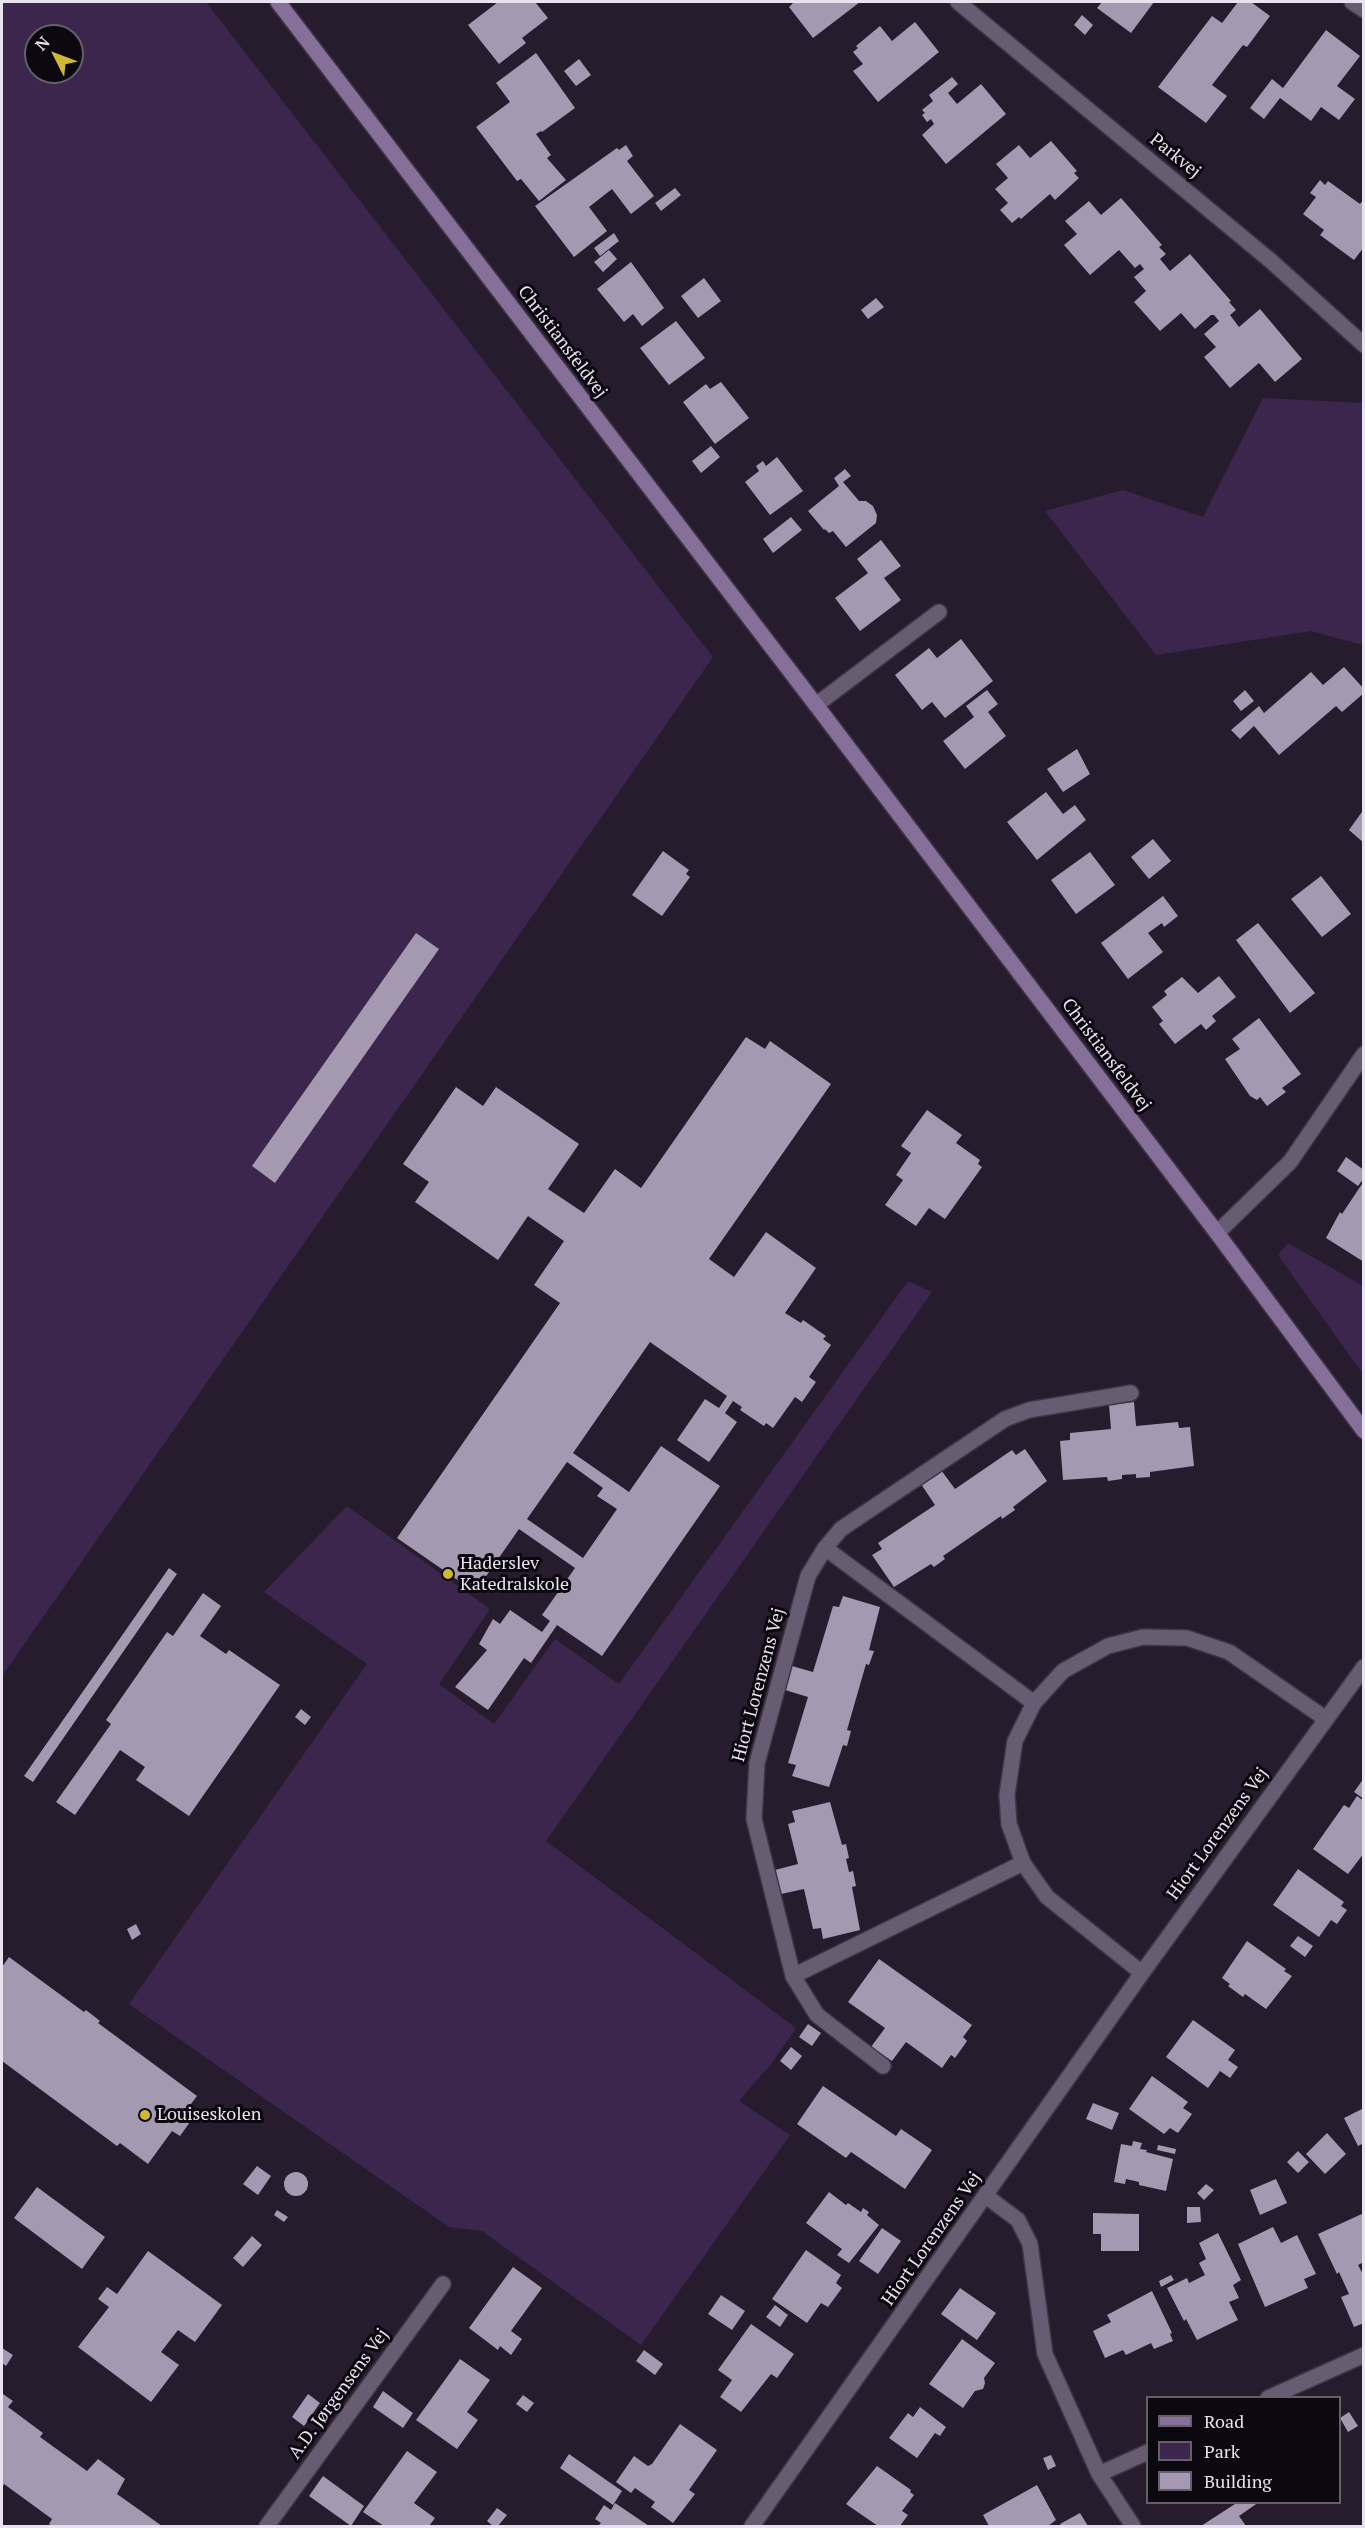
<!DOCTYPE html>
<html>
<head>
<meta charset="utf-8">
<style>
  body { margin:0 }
  #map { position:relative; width:1365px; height:2528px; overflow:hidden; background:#261c2e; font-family:"PT Serif",serif }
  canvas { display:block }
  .frame { position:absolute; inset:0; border:3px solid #e9e2ef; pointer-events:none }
  .legend { position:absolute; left:1146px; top:2396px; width:195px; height:108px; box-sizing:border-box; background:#0c0810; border:2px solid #645f69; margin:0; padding:8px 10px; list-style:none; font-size:18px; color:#e9e2ef }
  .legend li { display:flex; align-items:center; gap:12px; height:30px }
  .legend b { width:30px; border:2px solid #645f69 }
  .north { position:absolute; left:24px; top:24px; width:60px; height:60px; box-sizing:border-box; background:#0c0810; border:2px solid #645f69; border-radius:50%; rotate:312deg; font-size:16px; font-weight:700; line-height:24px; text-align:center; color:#e9e2ef }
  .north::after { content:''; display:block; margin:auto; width:21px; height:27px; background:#d0b837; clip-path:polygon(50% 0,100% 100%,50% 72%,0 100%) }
</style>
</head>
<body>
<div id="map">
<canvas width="1365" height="2528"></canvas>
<div class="frame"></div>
<ul class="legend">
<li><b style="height:8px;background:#867099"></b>Road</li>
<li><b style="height:16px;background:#3c264e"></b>Park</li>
<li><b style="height:16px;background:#a499b0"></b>Building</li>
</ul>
<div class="north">N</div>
</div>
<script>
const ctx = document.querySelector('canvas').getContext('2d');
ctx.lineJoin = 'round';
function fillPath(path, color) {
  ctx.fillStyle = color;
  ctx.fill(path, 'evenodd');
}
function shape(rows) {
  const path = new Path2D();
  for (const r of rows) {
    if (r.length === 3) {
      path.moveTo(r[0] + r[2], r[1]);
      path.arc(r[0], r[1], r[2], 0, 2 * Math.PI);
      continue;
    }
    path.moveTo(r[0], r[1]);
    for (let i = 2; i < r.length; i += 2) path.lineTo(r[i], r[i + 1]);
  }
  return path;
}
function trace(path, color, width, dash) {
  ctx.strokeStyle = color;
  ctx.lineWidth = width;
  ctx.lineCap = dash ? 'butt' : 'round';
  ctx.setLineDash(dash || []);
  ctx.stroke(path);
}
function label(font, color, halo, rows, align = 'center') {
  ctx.font = font + ' "PT Serif",serif';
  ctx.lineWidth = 6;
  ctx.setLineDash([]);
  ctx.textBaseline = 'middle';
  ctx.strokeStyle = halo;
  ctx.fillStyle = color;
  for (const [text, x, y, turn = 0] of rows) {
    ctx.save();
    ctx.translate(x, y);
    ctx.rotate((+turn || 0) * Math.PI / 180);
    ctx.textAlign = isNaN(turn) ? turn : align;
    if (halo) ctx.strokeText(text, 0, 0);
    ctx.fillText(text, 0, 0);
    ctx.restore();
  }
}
fillPath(shape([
  [2,2,206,2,713,657,2,1676],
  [36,36,72,36,72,72,36,72],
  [1263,398,1363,403,1363,645,1311,631,1156,655,1045,511,1123,490,1203,517],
  [1288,1243,1363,1286,1363,1374,1278,1255],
  [908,1281,932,1292,546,1841,796,2028,772,2063,739,2101,790,2135,641,2345,482,2231,449,2227,129,2004,367,1664,264,1592,347,1506,490,1609,439,1684,494,1724,555,1639,619,1684]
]), '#3c264e');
fillPath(shape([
  [498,2,535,2,548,18,522,38,526,43,499,64,468,25],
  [794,2,860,2,813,38,789,7],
  [1102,2,1154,2,1131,33,1097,8],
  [1238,2,1251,2,1270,16,1247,47,1243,45,1212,85,1227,96,1206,123,1158,87,1212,16,1222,23],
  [1082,15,1093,25,1085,35,1074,25],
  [915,22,939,52,878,102,853,71,863,64,853,52,858,48,856,46,880,26,892,41],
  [1326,30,1360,56,1337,86,1355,99,1339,120,1321,107,1311,121,1280,98,1264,119,1250,108,1272,79,1283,88],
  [536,53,575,108,542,132,541,131,536,134,551,155,547,158,566,180,539,201,521,179,517,181,476,127,510,102,496,83],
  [579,59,591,75,576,86,564,71],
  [952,77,958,84,948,93,957,104,981,84,1006,114,946,164,922,135,934,124,931,119,927,122,922,115,925,113,922,110,933,101,929,95],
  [1051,141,1077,171,1074,173,1079,178,1055,200,1050,194,1021,219,1019,217,1012,223,1000,210,1008,203,995,189,1008,178,996,164,1019,145,1030,158],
  [626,145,633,156,627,161,654,196,631,214,612,189,589,207,607,231,574,257,535,206,617,148,619,150],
  [1320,180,1325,185,1328,181,1360,204,1364,199,1364,247,1354,260,1320,235,1324,230,1303,214,1316,197,1310,193],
  [675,188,681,195,661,211,655,203],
  [1121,198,1162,245,1159,247,1166,254,1160,259,1170,271,1190,254,1231,301,1229,302,1236,310,1230,315,1239,327,1260,309,1302,359,1275,382,1259,363,1230,388,1204,357,1216,347,1204,334,1219,321,1214,315,1211,315,1195,329,1181,313,1160,331,1134,302,1146,291,1134,277,1144,269,1140,264,1135,268,1119,250,1090,275,1064,245,1077,234,1065,221,1089,201,1101,215],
  [614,233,619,241,600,256,594,248],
  [609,250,617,259,603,272,594,262],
  [631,262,664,308,642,326,633,314,624,322,597,289],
  [704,278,721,301,698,318,681,296],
  [876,298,884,307,868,319,861,310],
  [676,321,705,358,669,385,640,348],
  [721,382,749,418,715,444,683,402,706,384,710,389],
  [711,446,720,457,701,473,692,461],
  [777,457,803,491,770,515,745,482,759,471,756,466,763,461,766,466],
  [845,469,851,476,843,482,859,501,866,501,873,506,877,515,876,523,846,547,833,531,829,533,825,529,824,530,808,511,839,486,834,478],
  [791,517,802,530,773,553,763,539],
  [881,540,901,566,884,578,901,600,860,631,835,598,868,573,857,559],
  [961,639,993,681,945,718,932,702,922,710,895,675,929,648,937,658],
  [1344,667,1364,689,1364,693,1342,712,1336,706,1279,755,1254,726,1240,739,1231,730,1259,706,1264,713,1311,672,1323,685],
  [987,690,998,704,988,712,1006,736,965,769,943,741,974,717,966,706],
  [1245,690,1254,701,1241,711,1233,701],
  [1077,749,1090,774,1063,792,1047,769],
  [1046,792,1063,814,1075,805,1086,820,1037,860,1007,822],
  [1364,809,1364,843,1349,830],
  [1153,839,1171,861,1149,879,1131,857],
  [663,851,689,870,686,874,690,877,662,916,632,895],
  [1090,852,1115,885,1076,914,1051,880],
  [1321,876,1351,914,1322,937,1291,899],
  [1163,896,1178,916,1164,927,1162,923,1148,933,1163,952,1128,979,1101,943],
  [1258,923,1315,993,1290,1013,1236,940],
  [416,933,439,949,275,1183,252,1166],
  [1219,976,1236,997,1212,1016,1216,1021,1206,1030,1201,1024,1175,1044,1159,1024,1163,1021,1152,1007,1167,995,1164,991,1182,977,1198,993],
  [1259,1018,1301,1074,1282,1088,1286,1092,1267,1106,1260,1097,1257,1100,1250,1096,1225,1059,1240,1049,1232,1039],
  [746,1037,765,1049,770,1041,831,1084,709,1259,734,1277,766,1232,816,1268,785,1313,801,1323,803,1320,826,1336,823,1339,831,1345,809,1377,816,1382,802,1402,795,1397,773,1428,766,1423,764,1426,740,1410,742,1407,733,1401,725,1413,737,1422,709,1462,677,1440,705,1399,719,1408,727,1396,650,1342,573,1453,629,1492,661,1446,720,1486,602,1656,557,1625,531,1663,524,1658,488,1710,455,1687,487,1650,479,1644,493,1619,500,1624,510,1610,542,1632,550,1621,542,1615,575,1568,519,1529,475,1592,397,1538,560,1303,534,1285,564,1241,528,1216,498,1260,415,1202,429,1182,403,1164,456,1087,483,1106,496,1087,579,1144,548,1189,584,1213,615,1169,641,1188],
  [567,1462,603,1488,597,1496,617,1509,583,1558,527,1519],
  [927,1110,962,1135,956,1143,980,1160,978,1164,982,1167,945,1219,929,1208,916,1226,885,1205,903,1180,896,1175,911,1153,901,1146],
  [1346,1157,1364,1170,1364,1178,1358,1186,1337,1171],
  [1364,1181,1364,1262,1326,1238,1340,1212,1342,1214],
  [1134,1402,1136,1426,1178,1422,1179,1428,1190,1427,1194,1466,1150,1472,1150,1477,1136,1478,1136,1474,1122,1475,1122,1479,1108,1481,1107,1477,1063,1480,1060,1441,1070,1440,1070,1433,1111,1429,1109,1405],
  [1025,1449,1047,1481,1013,1507,1015,1510,1002,1519,1001,1516,943,1556,945,1559,934,1567,931,1564,894,1587,872,1555,882,1549,878,1543,935,1505,921,1484,941,1470,955,1489,1012,1450,1016,1455],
  [169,1568,177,1574,33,1782,24,1776],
  [203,1593,221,1606,200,1636,226,1654,229,1650,280,1685,189,1816,136,1780,145,1767,120,1750,75,1815,56,1802,111,1724,106,1720,167,1632,173,1636],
  [843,1596,880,1607,869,1650,874,1651,869,1665,866,1664,847,1730,851,1731,847,1746,843,1745,829,1787,792,1776,796,1765,788,1763,808,1697,785,1690,792,1666,813,1672,833,1606,839,1607],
  [301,1709,311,1717,305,1725,295,1717],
  [1364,1778,1364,1799,1354,1792],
  [1357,1796,1364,1801,1364,1853,1348,1874,1313,1849,1344,1805,1349,1808],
  [830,1802,842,1845,846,1844,849,1858,846,1859,849,1872,853,1871,856,1886,852,1887,860,1930,823,1939,821,1928,813,1929,804,1889,781,1894,775,1870,798,1864,788,1824,795,1822,792,1811],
  [1298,1869,1344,1902,1341,1906,1347,1910,1337,1924,1331,1920,1319,1937,1273,1905],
  [136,1924,141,1934,132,1940,127,1929],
  [1298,1936,1313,1946,1305,1957,1290,1946],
  [1247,1941,1286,1969,1284,1971,1292,1976,1266,2009,1245,1994,1243,1997,1228,1986,1230,1984,1222,1978],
  [9,1957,84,2012,86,2010,100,2021,98,2023,197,2096,182,2116,190,2122,180,2136,172,2131,148,2164,120,2143,117,2146,2,2061,2,1967],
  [879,1959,972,2025,963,2037,967,2041,955,2058,951,2055,942,2068,906,2042,892,2061,871,2047,885,2028,848,2002],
  [1193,2020,1235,2050,1228,2060,1238,2067,1230,2078,1220,2071,1208,2088,1166,2057],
  [808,2024,821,2033,812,2046,799,2037],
  [791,2047,802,2056,791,2070,780,2061],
  [1152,2076,1188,2102,1183,2108,1192,2114,1178,2133,1170,2128,1164,2134,1129,2109],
  [823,2086,896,2136,901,2129,932,2150,905,2189,851,2152,846,2158,797,2124],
  [1093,2103,1119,2113,1112,2130,1086,2119],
  [1364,2108,1364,2143,1358,2146,1344,2118],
  [1327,2133,1346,2154,1325,2174,1306,2154],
  [1133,2141,1142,2143,1140,2149,1147,2150,1146,2152,1173,2159,1166,2191,1139,2185,1139,2182,1126,2179,1125,2184,1114,2182,1121,2144,1132,2146],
  [1158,2145,1176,2149,1175,2154,1157,2150],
  [1298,2151,1309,2162,1298,2173,1287,2162],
  [257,2166,271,2176,258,2195,243,2184],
  [296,2184,12],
  [1276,2179,1287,2203,1260,2215,1250,2190],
  [1206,2184,1214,2190,1204,2200,1197,2193],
  [37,2187,105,2237,82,2269,14,2218],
  [829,2192,846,2205,848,2203,861,2212,863,2208,869,2212,867,2215,879,2225,849,2263,837,2255,842,2249,806,2223],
  [1187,2207,1200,2207,1201,2222,1187,2223],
  [277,2210,288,2217,284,2222,274,2215],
  [1093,2213,1139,2214,1139,2251,1101,2251,1101,2234,1093,2234],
  [1364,2213,1364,2262,1358,2265,1364,2276,1364,2323,1354,2327,1341,2297,1349,2294,1339,2272,1337,2274,1318,2234],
  [1273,2227,1281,2243,1297,2235,1316,2274,1304,2279,1308,2288,1265,2307,1238,2244],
  [882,2228,901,2241,878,2274,859,2261],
  [1218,2233,1241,2280,1233,2285,1239,2298,1229,2302,1238,2320,1197,2340,1186,2319,1184,2321,1167,2288,1187,2278,1189,2283,1205,2275,1199,2263,1206,2259,1199,2243],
  [252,2236,262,2245,243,2267,233,2258],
  [806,2250,841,2275,836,2283,842,2288,828,2307,821,2303,807,2323,772,2299],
  [148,2251,222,2305,195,2342,178,2330,161,2352,179,2365,151,2402,78,2347,109,2307,98,2299,107,2287,117,2294],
  [513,2267,542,2288,511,2331,522,2339,511,2355,500,2346,498,2350,469,2328],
  [1171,2275,1174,2280,1161,2287,1159,2281],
  [960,2288,996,2313,977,2340,941,2314],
  [1152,2291,1172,2333,1170,2334,1173,2341,1154,2349,1151,2343,1126,2355,1123,2350,1105,2358,1093,2331,1111,2322,1107,2315],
  [721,2295,745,2311,732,2330,708,2314],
  [775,2305,788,2315,780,2327,766,2317],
  [751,2324,794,2354,777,2378,771,2374,741,2412,720,2397,732,2380,718,2370],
  [962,2339,995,2363,984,2378,985,2383,983,2389,975,2391,963,2408,929,2384],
  [2,2348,13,2355,6,2366,2,2363],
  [644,2350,663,2364,655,2375,636,2361],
  [460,2359,490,2380,467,2412,478,2420,457,2449,416,2420],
  [383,2391,413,2413,403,2428,373,2407],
  [3,2394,13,2401,8,2407,43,2433,40,2437,87,2471,98,2459,125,2479,117,2494,162,2526,52,2526,49,2524,52,2519,4,2484,2,2488],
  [308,2394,320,2403,304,2426,292,2417],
  [523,2395,534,2403,527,2412,516,2404],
  [920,2407,946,2427,940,2436,935,2433,917,2458,889,2438,908,2413,913,2417],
  [1349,2412,1358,2426,1348,2432,1340,2418],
  [680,2424,717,2450,689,2490,695,2494,673,2523,651,2507,655,2502,635,2488,631,2493,616,2482,634,2456,648,2466,652,2464],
  [407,2451,437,2472,414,2503,435,2518,429,2526,384,2526,363,2512],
  [569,2454,622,2491,613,2505,560,2468],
  [1051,2455,1056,2466,1048,2470,1043,2458],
  [877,2466,911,2490,910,2492,914,2495,902,2511,908,2515,900,2526,878,2526,846,2504],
  [323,2476,364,2506,351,2526,309,2496],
  [1037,2485,1056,2520,1048,2526,989,2526,983,2515],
  [1238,2502,1259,2502,1239,2516,1246,2526,1201,2526],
  [615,2503,649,2526,599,2525,601,2523,595,2519,604,2505,611,2510],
  [497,2508,507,2515,498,2526,493,2526,487,2521],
  [1080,2513,1088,2526,1061,2526,1060,2524]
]), '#a499b0');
const street = shape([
  [958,2,1271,261,1364,345],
  [1352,2,1364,10],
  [816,705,939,612],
  [1217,1233,1290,1162,1364,1054],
  [825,1548,1034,1703],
  [1142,1973,1047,1897,1023,1863,1009,1824,1007,1795,1015,1741,1034,1703,1063,1671,1108,1646,1143,1637,1187,1638,1229,1652,1326,1719],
  [793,1976,1023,1863],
  [883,2066,817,2015,793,1976,754,1819,757,1763,808,1576,825,1548,841,1529,1005,1419,1029,1410,1131,1393],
  [986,2196,1018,2220,1030,2244,1045,2354,1099,2474,1133,2526],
  [1268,2398,1364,2355],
  [1099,2474,1148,2452],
  [267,2526,443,2284],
  [752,2526,1142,1973,1364,1667]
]);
const secondary = shape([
  [278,2,816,705,1217,1233,1364,1431]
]);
trace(street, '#3f3646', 18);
trace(secondary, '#3f3646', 18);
trace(street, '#675c71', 15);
trace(secondary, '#867099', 15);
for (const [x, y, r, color] of [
  [448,1574,6,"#d0b837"],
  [145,2115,6,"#d0b837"]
]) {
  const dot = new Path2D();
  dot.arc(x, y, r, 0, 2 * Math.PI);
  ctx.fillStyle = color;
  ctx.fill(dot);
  trace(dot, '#0c0810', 2);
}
label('18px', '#e9e2ef', '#0c0810', [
  ["Parkvej",1175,156,39],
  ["Christiansfeldvej",562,342,53],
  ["Christiansfeldvej",1106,1055,53],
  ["Hiort Lorenzens Vej",759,1685,-75],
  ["Hiort Lorenzens Vej",1218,1834,-54],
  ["Hiort Lorenzens Vej",932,2239,-55],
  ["A.D. Jørgensens Vej",339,2394,-54]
]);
label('18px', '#e9e2ef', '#0c0810', [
  ["Haderslev",460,1564],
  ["Katedralskole",460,1585],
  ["Louiseskolen",157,2115]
], 'left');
</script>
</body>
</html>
